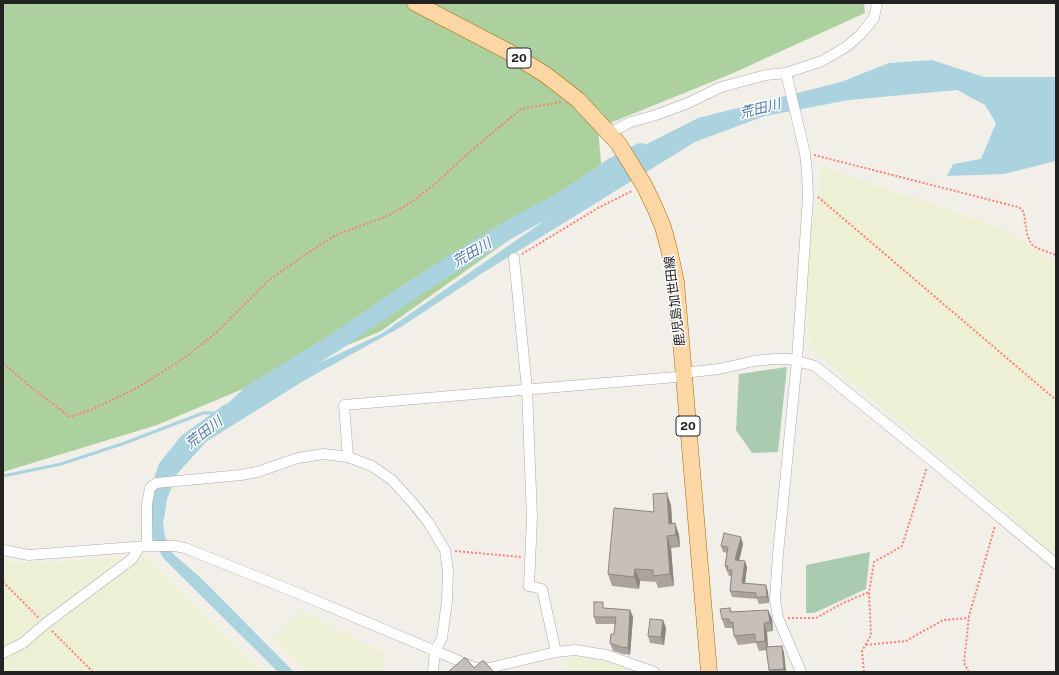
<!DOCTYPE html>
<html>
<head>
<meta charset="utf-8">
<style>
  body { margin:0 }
  #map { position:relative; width:1059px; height:675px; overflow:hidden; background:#f2efe9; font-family:"Public Sans",sans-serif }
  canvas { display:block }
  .frame { position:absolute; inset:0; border:4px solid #222; pointer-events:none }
</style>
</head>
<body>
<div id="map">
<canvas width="1059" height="675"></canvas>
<div class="frame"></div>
</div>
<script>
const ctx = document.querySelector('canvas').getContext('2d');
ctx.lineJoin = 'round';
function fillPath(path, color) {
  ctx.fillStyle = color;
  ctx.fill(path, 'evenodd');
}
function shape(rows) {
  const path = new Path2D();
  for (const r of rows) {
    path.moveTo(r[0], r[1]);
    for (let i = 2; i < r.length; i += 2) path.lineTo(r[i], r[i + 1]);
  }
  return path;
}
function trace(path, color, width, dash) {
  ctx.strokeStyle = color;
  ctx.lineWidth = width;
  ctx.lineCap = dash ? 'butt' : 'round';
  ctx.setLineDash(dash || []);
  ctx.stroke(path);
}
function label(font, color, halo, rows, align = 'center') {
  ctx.font = font + ' "Public Sans","Noto Sans JP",sans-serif';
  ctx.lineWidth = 3;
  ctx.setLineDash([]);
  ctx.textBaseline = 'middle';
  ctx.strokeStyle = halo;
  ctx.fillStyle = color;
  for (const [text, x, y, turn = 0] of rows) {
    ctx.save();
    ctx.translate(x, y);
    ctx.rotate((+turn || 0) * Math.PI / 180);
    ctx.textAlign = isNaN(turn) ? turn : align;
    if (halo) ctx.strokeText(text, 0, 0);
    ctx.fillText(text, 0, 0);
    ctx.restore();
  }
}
fillPath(shape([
  [822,166,1008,231,1056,263,1056,556,934,450,809,347,806,271],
  [145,556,263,672,3,672,3,559,21,563],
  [302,610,385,654,383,672,307,672,272,638],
  [570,656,604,662,636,672,565,672]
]), '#eef0d5');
fillPath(shape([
  [3,3,864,3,865,13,731,74,598,128,602,174,381,331,157,425,3,472]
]), '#add19e');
fillPath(shape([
  [787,367,778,452,752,453,736,430,739,374],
  [870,552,866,589,814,613,806,613,806,565]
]), '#aacbaf');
fillPath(shape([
  [932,60,984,77,1056,77,1056,161,1004,174,947,176,953,164,981,159,996,123,985,105,957,90,849,100,765,116,695,142,481,274,401,327,305,380,206,442,177,474,167,499,163,522,165,537,172,553,200,577,294,672,278,672,163,558,153,538,152,519,155,499,170,469,205,434,300,372,381,334,596,185,645,145,698,118,841,82,889,63]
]), '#aad3df');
trace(shape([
  [3,476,61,464,125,443,203,413,228,413]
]), '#aad3df', 3);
trace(shape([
  [156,514,157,498,167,468,188,442,228,413,234,410,251,394,334,343,412,290,452,264,510,229,567,198,614,166,641,152]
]), '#aad3df', 18);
const street = shape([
  [786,73,805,153,807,173,808,197,797,360,778,554,775,599,778,618,801,672],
  [609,133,631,122,656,115,688,103,721,87,766,75,786,73,822,61,846,47,860,35,874,18,877,3],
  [514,258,527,389,532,517,529,586,542,589,556,652],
  [348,457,344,405,676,377,683,373,719,369,754,361,774,359,789,359,815,366,930,459,1056,564],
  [147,546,147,504,150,488,156,483,241,475,257,472,298,458,324,454,348,457,372,466,392,480,412,502,428,522,445,550,448,571,447,601,442,638,435,651,433,672],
  [3,550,29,555,147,546,175,546,185,548,295,592,476,668,489,668,556,652,575,650,606,655,654,672],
  [3,653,23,643,45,624,132,559,140,547]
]);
const primary = shape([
  [415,3,509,52,546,75,578,100,618,143,644,185,655,208,663,227,669,249,676,282,709,672]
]);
trace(street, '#a9a9a9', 11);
trace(primary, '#a06b00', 17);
trace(shape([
  [814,155,1018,207,1022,209,1024,214,1027,234,1031,244,1037,248,1056,255],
  [818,197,1056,400],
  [522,254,598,208,632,191],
  [3,363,32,388,70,417,91,410,137,388,183,359,217,332,269,280,318,246,338,234,385,217,412,202,435,184,472,150,521,109,561,102],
  [455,551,521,557],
  [3,582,39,618],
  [788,618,816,618,843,603,869,592],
  [52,631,93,672],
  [866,645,906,641,943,620,969,618],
  [864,672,862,651,871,635,869,592,874,562,902,546,927,467],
  [969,672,964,663,969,616,995,526]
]), '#fa8072', 2, [2, 2]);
trace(street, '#fff', 10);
trace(primary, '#fcd6a4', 16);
fillPath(shape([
  [671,505,672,524,675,523,679,535,680,547,671,548,674,586,658,588,656,582,640,581,639,589,612,586,608,574,654,512],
  [743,544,739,560,747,567,745,584,766,585,768,592,769,603,759,604,757,599,732,597,730,591,731,576,729,576,725,566,727,553,723,552,721,546],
  [605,608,630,610,633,617,630,655,623,654,613,651,610,643,614,634,615,624,596,624,594,617],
  [730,608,732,612,768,610,772,619,773,631,767,632,768,647,782,646,784,653,786,672,769,672,767,650,759,651,756,643,738,645,734,636,734,631,733,631,732,628,725,628,722,619],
  [663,620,666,628,664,645,650,643,648,636]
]), '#aba49e');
fillPath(shape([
  [667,493,671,505,673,536,669,524],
  [675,523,679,535,680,547,676,535],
  [667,536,671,548,674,586,670,574],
  [741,537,743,544,738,566,735,560],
  [745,561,747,567,744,590,742,583],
  [635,569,640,581,639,589,634,577],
  [766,585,768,592,769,603,767,597],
  [630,610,633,617,630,655,628,648],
  [768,610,772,619,773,631,770,622],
  [663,620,666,628,664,645,661,637],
  [764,623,767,632,768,650,765,641],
  [782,646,784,653,786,672,785,672,784,669]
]), '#8b8681');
const building = shape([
  [667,493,669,524,675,523,676,535,667,536,670,574,653,576,653,570,635,569,634,577,608,574,614,508,654,512,653,494,667,493],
  [724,533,741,537,735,560,745,561,742,583,766,585,767,597,756,597,756,593,730,591,732,570,727,570,728,566,725,566,728,547,721,546,724,533],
  [594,602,603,602,603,608,630,610,628,648,621,647,610,643,611,634,614,634,616,617,594,617,594,602],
  [730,608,730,612,768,610,770,622,764,623,765,641,755,642,755,634,734,636,733,622,730,623,729,619,722,619,720,609,730,608],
  [650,619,663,620,661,637,648,636,650,619],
  [782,646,784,669,769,670,766,647,782,646],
  [464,658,467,659,474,668,482,661,484,661,494,672,448,672,464,658]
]);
fillPath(building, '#c7bfb8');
trace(building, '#8b8681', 1);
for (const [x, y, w] of [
  [519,58,24],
  [688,426,24]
]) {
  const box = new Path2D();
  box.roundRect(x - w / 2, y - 10, w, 20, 3);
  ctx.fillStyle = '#fff';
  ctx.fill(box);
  trace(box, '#222', 1);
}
label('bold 12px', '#222', null, [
  ["20",519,58],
  ["20",688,426]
]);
label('13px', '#222', '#fff', [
  ["鹿児島加世田線",675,301,-97]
]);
label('italic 14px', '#4a7aab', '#fff', [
  ["荒田川",760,109,-14],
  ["荒田川",472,253,-30],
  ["荒田川",204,433,-38]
]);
</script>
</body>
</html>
